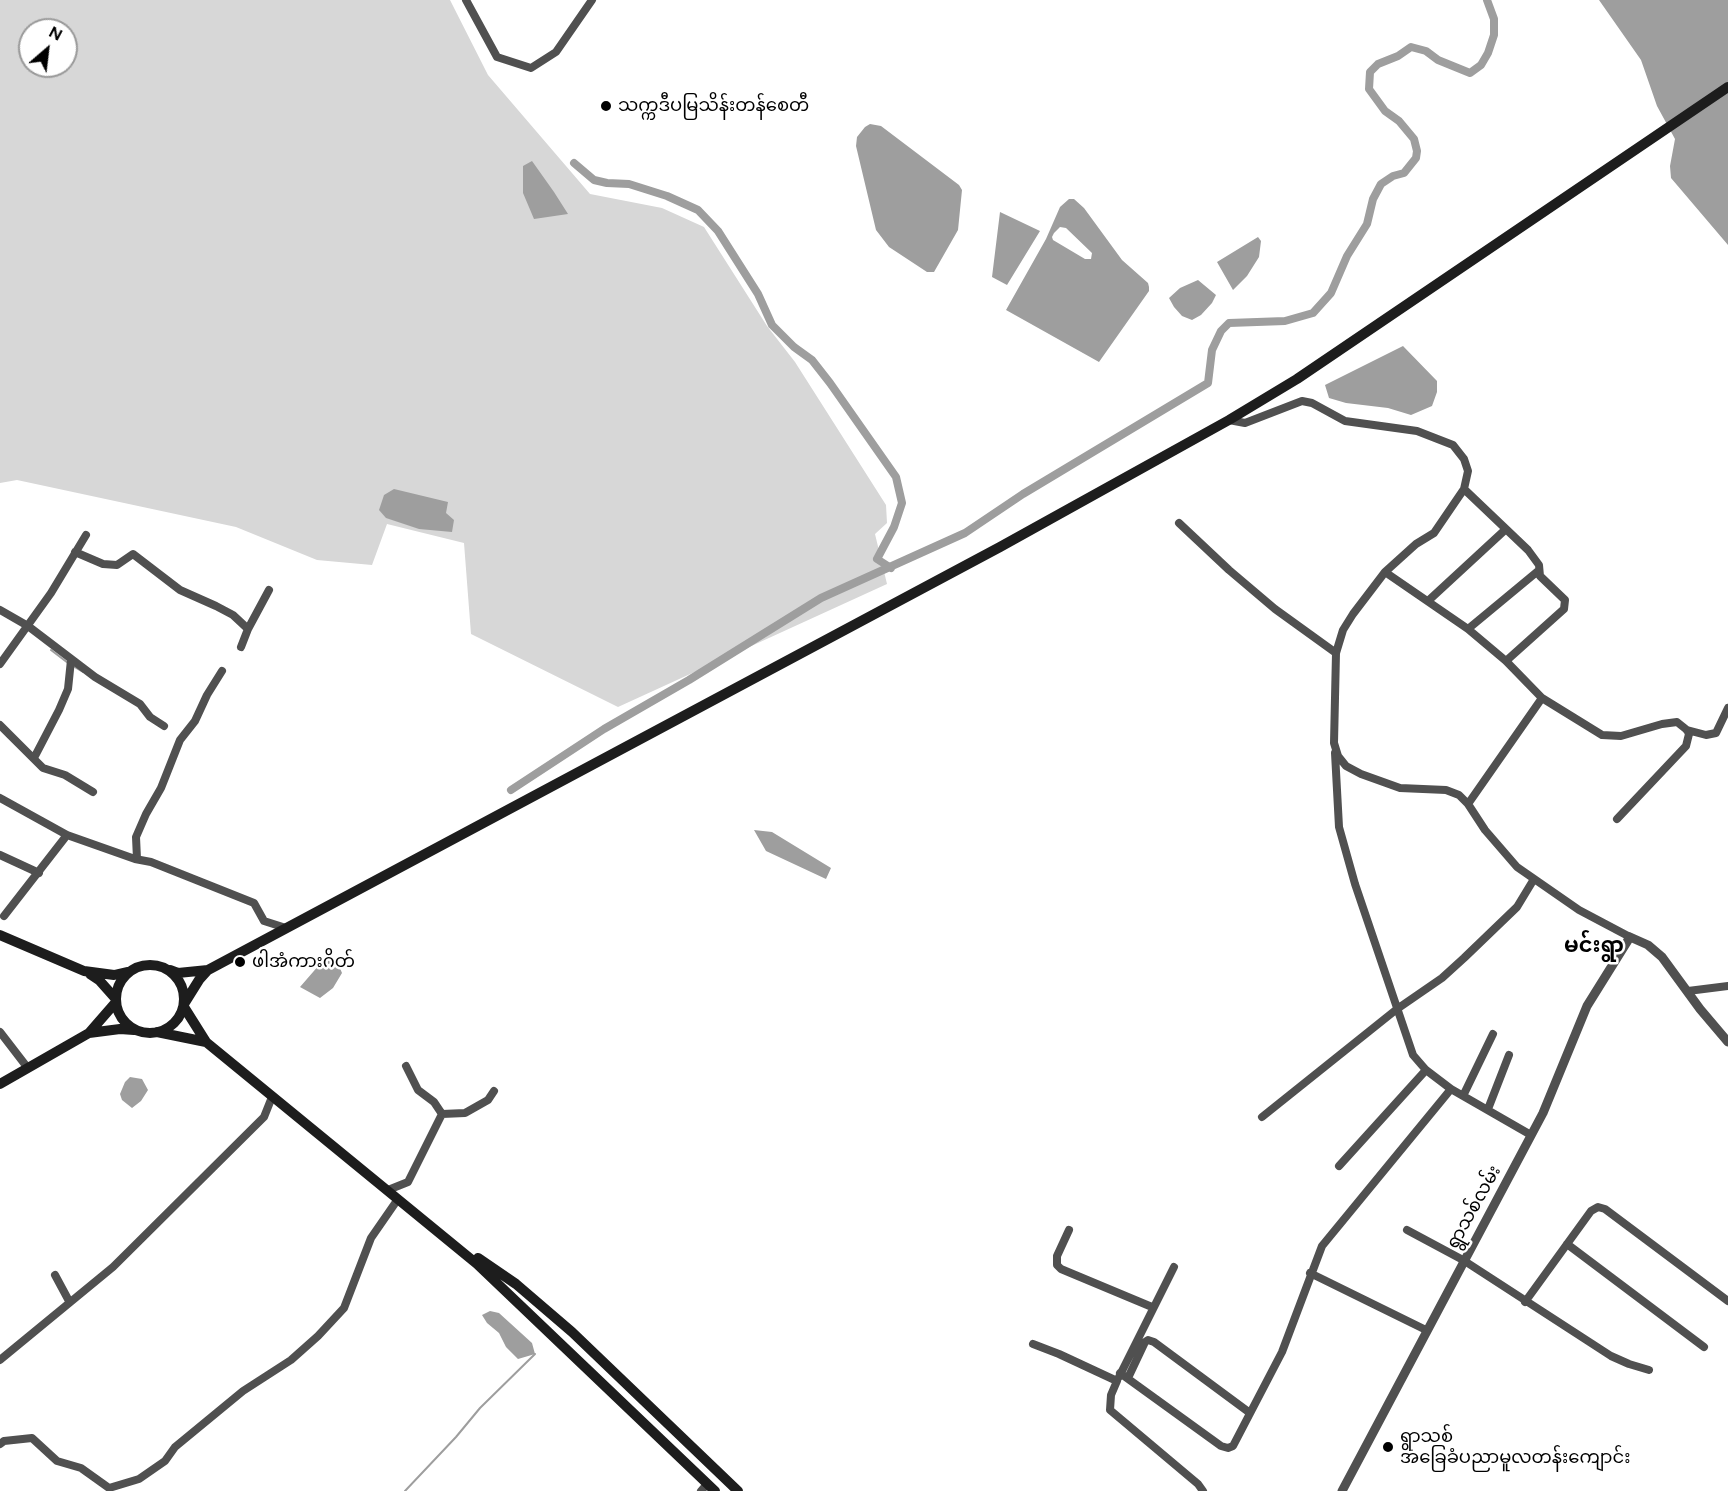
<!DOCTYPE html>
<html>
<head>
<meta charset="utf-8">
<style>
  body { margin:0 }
  #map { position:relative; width:1728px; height:1491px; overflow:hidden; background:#fff; font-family:Figtree,sans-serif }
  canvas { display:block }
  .north { position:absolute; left:18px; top:18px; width:60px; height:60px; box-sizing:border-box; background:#fff; border:2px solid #999; border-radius:50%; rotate:28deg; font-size:16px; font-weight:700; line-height:24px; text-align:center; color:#000 }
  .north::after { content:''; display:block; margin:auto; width:21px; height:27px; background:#000; clip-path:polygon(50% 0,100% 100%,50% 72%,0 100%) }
</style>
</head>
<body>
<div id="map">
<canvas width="1728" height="1491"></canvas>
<div class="north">N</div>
</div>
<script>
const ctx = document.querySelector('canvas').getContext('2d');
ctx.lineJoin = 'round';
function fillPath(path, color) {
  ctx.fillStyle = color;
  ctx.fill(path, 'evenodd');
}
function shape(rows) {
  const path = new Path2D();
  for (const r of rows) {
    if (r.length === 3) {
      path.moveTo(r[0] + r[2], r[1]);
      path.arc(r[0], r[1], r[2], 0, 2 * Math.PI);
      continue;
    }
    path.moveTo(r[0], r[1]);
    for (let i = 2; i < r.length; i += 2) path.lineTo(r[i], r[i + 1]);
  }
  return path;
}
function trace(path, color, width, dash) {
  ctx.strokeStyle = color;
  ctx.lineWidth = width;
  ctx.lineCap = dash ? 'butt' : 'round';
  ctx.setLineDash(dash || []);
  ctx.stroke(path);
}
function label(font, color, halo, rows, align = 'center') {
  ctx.font = font + ' Figtree,"Noto Sans Myanmar",sans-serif';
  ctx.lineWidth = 5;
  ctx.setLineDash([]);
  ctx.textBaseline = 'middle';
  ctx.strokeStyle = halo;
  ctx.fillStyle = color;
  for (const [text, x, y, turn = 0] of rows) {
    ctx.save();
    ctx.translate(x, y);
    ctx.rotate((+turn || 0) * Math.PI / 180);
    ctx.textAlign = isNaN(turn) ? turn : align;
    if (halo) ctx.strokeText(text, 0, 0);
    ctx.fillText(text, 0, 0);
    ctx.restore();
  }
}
fillPath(shape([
  [0,0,450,0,488,75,590,194,662,208,704,227,767,326,795,362,886,505,887,523,875,534,887,584,618,707,471,634,464,543,387,524,372,565,317,560,236,527,17,480,0,483],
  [30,30,66,30,66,66,30,66]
]), '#d7d7d7');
fillPath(shape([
  [1599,0,1728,0,1728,245,1671,178,1670,166,1675,139,1657,106,1641,60],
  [870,124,881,126,959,185,962,190,958,230,934,272,927,272,889,247,876,230,856,146,857,137,865,127],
  [532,161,554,192,568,214,534,219,523,193,523,166],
  [1069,199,1074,199,1084,208,1122,260,1148,283,1149,287,1149,291,1099,362,1006,310,1046,239,1060,207],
  [1060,227,1066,228,1092,253,1091,259,1085,259,1053,240,1052,237,1054,233],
  [1000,212,1040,231,1007,285,992,277],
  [1258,237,1261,241,1259,257,1247,276,1233,290,1217,262],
  [1198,280,1216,295,1212,303,1201,315,1192,320,1182,316,1174,307,1169,298,1180,288],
  [1403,346,1437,381,1437,392,1432,406,1411,415,1388,408,1346,403,1329,398,1325,385],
  [394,489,448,502,446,513,454,520,452,532,419,529,386,518,379,510,384,495],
  [754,830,772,832,831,868,826,879,766,851],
  [326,957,337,961,342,973,333,988,320,998,300,987],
  [130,1077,142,1079,148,1090,141,1101,132,1108,122,1100,120,1094,125,1082],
  [490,1311,499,1313,532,1343,535,1354,518,1359,506,1347,499,1333,487,1323,482,1315]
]), '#9e9e9e');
trace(shape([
  [51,650,68,663],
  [73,666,83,672],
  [405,1491,456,1437,480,1408,535,1354]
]), '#9e9e9e', 2);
trace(shape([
  [574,163,594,180,607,183,629,184,667,196,698,210,718,231,758,294,772,325,794,347,812,360,830,383,896,477,902,503,894,527,877,559,891,568],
  [511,790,604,729,689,680,821,598,965,533,1023,494,1208,383,1212,350,1221,331,1229,323,1285,321,1313,313,1331,293,1347,256,1367,224,1373,199,1381,184,1393,176,1404,173,1416,158,1417,151,1414,139,1399,121,1385,111,1369,89,1370,72,1378,64,1398,56,1411,47,1426,51,1438,60,1470,73,1481,65,1488,53,1494,35,1494,19,1487,0]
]), '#9e9e9e', 8);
trace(shape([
  [466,0,497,57,531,68,556,52,592,0],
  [1229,420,1245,423,1302,401,1312,403,1345,421,1417,431,1453,445,1464,459,1468,471,1464,489,1434,533,1416,544,1385,572,1353,614,1343,630,1336,653,1334,743,1338,756,1346,766,1361,774,1400,788,1446,790,1459,795,1468,804,1485,830,1517,867,1579,910,1630,937],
  [1464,489,1528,550,1539,565,1540,576,1565,600,1564,609,1506,661],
  [1179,523,1229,570,1275,609,1336,653],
  [75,552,103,564,117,565,133,554,180,590,216,606,233,615,248,629,269,590],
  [1385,572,1468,629,1506,661,1542,698,1602,735,1621,736,1662,724,1677,722,1687,730,1689,734,1686,746,1617,819],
  [1428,601,1506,529],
  [0,610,28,626,95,677,140,704,150,717,164,726],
  [1468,629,1538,571],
  [241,647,248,629],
  [0,664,51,593,86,535],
  [0,725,43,768,65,775,93,792],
  [1687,730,1706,735,1716,733,1728,708],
  [1335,753,1339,827,1355,884,1413,1055,1426,1070,1451,1089,1531,1135],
  [34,758,59,710,68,689,71,660],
  [0,798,67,835,135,859,151,862,254,903,264,921,286,928],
  [1468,804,1542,698],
  [0,855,39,873],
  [137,859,136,837,146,814,161,788,180,740,195,721,207,695,222,671],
  [4,916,67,835],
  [1688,991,1728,986],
  [0,1032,27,1067],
  [1463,1096,1493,1034],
  [1488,1109,1509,1055],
  [442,1114,465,1113,488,1100,494,1091],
  [1262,1117,1397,1009,1442,978,1464,958,1517,907,1534,879],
  [1339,1166,1426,1070],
  [388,1190,408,1182,442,1114,434,1102,418,1090,406,1066],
  [1069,1230,1057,1256,1057,1265,1061,1269,1152,1307],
  [1407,1230,1463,1260,1611,1356,1629,1364,1649,1370],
  [1567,1244,1704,1347],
  [1310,1273,1426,1330],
  [55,1275,69,1301],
  [1525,1302,1591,1211,1598,1207,1605,1209,1728,1301],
  [1033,1344,1059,1354,1117,1381,1111,1395,1110,1410,1198,1484,1203,1491],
  [0,1360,113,1267,264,1117,272,1097],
  [1120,1373,1221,1446,1228,1448,1233,1446,1282,1352,1322,1246,1451,1089],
  [1119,1377,1174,1267],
  [1128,1378,1145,1342,1148,1340,1154,1342,1250,1413],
  [0,1444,4,1441,32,1438,57,1461,81,1468,109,1488,139,1479,165,1461,175,1447,243,1391,291,1360,318,1336,344,1308,371,1238,398,1199],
  [701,1491,707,1484]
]), '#505050', 8);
trace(shape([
  [1342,1491,1543,1113,1587,1006,1630,937,1648,945,1662,957,1700,1009,1728,1042]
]), '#505050', 9);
trace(shape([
  [0,935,84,971,114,975,127,972],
  [150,999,34],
  [170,970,178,973,208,970],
  [90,974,99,980,115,998],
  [184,1004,199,980,208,970,1000,547,1229,420,1297,379,1728,87],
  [184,1007,206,1042,477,1264,715,1491],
  [157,1032,206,1042],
  [89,1033,120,1029,134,1030],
  [0,1084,89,1033,116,1002],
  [478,1258,516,1284,572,1332,738,1491]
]), '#1d1d1d', 10);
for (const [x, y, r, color] of [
  [606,106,6,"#000"],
  [240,962,6,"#000"],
  [1388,1447,6,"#000"]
]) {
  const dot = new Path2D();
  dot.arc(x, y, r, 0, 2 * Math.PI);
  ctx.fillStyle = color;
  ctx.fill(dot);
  trace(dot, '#fff', 2);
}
label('18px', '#000', '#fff', [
  ["သက္ကဒီပမြသိန်းတန်စေတီ",618,106],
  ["ဖါအံကားဂိတ်",252,962],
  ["ရွာသစ်",1400,1437],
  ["အခြေခံပညာမူလတန်းကျောင်း",1400,1458]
], 'left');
label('18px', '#000', '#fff', [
  ["ရွာသစ်လမ်း",1474,1207,-61]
]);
label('bold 21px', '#000', '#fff', [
  ["မင်းရွာ",1594,946]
]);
</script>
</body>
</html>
